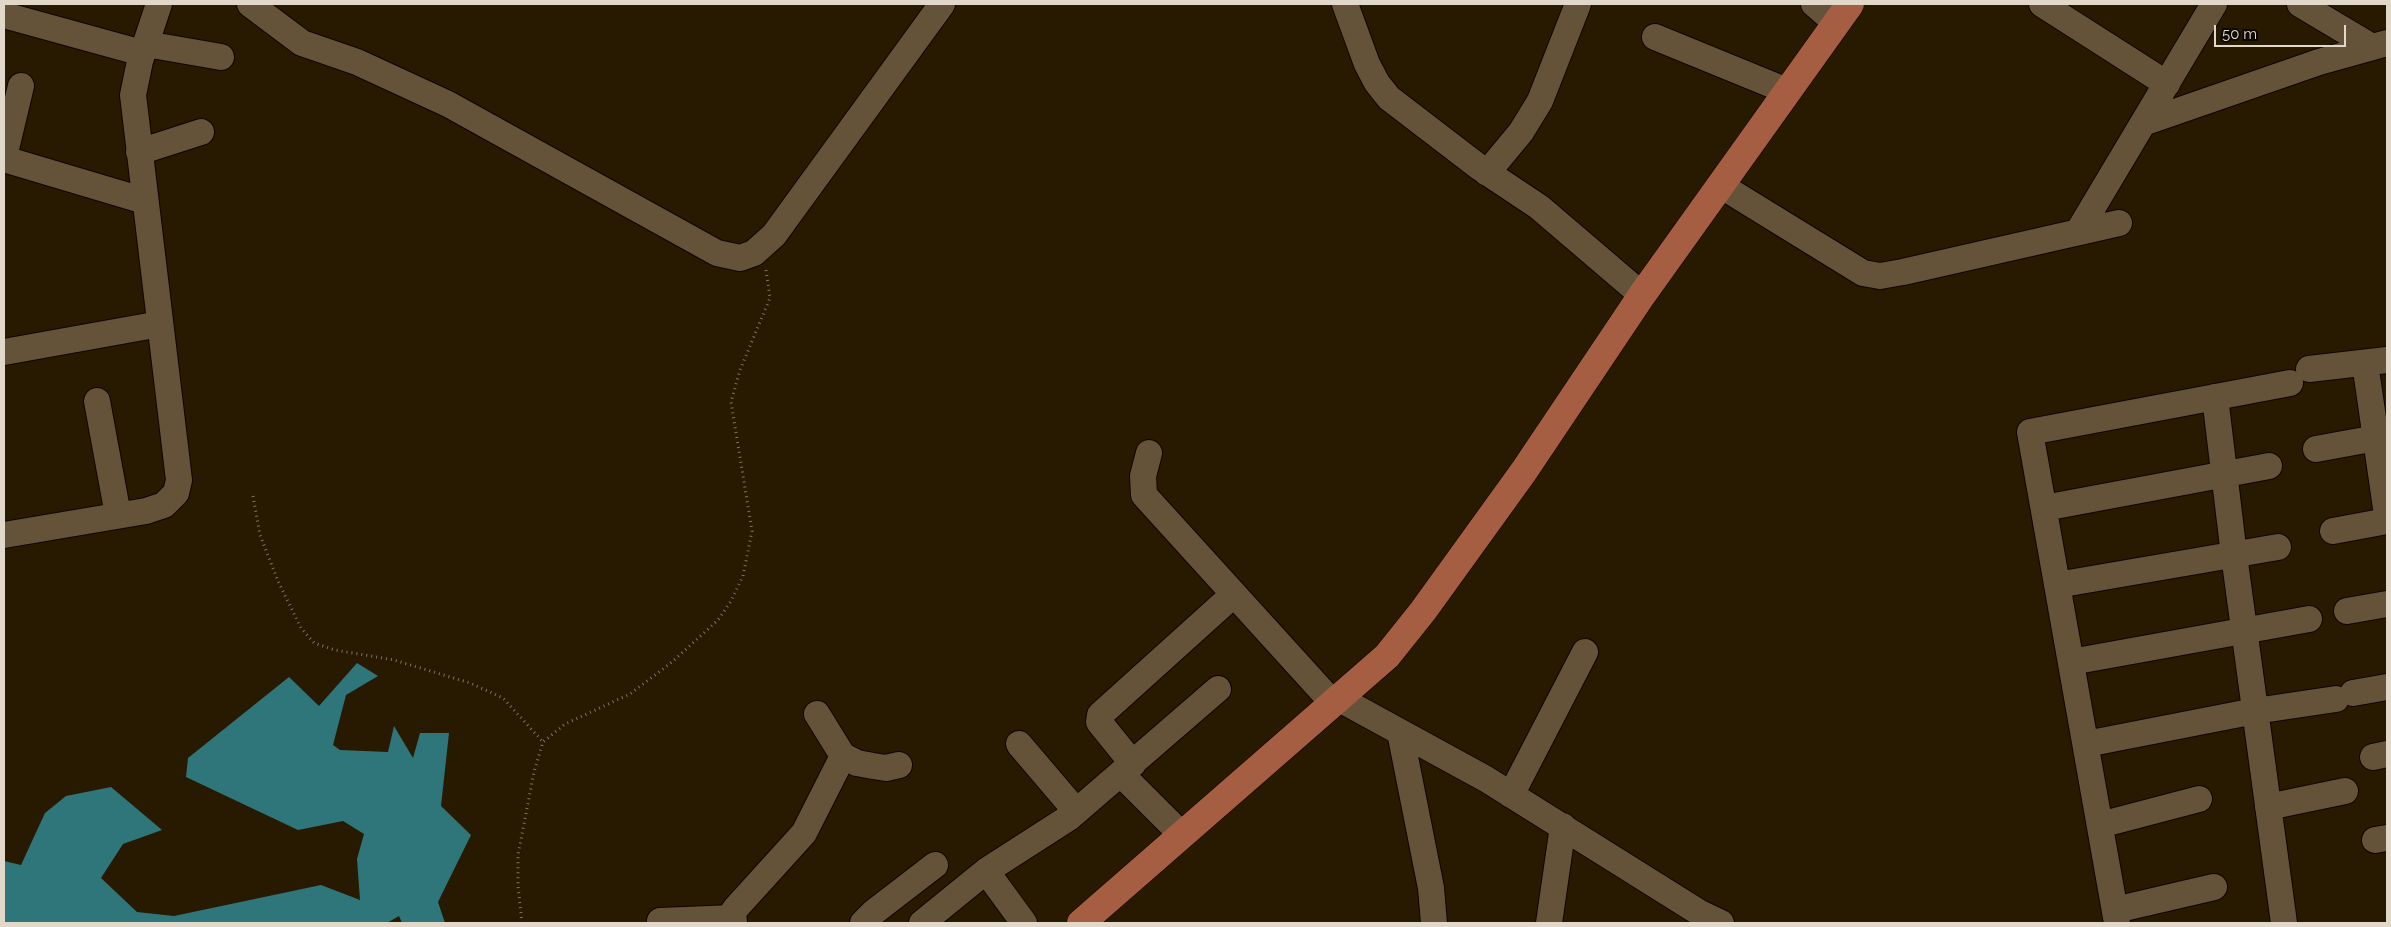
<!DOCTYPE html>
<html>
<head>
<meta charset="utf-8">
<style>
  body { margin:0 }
  #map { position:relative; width:2391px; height:927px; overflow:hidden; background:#281a01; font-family:Raleway,sans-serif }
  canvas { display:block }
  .frame { position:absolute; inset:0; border:5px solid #e2d8ca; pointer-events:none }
  .scale { position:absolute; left:2214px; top:25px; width:132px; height:22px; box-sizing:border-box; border:2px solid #e2d8ca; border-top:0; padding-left:6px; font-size:15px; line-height:18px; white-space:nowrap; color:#e2d8ca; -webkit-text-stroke:4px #0c0601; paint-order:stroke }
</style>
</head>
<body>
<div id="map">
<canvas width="2391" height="927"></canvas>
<div class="frame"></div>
<div class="scale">50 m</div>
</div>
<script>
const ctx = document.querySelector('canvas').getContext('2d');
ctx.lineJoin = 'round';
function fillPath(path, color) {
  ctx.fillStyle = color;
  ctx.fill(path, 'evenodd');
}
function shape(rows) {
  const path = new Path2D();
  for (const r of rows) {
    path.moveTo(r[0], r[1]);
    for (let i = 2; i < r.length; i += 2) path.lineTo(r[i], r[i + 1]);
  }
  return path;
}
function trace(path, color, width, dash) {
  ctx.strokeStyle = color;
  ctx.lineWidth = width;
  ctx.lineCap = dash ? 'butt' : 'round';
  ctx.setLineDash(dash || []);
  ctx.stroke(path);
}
fillPath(shape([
  [357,663,378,676,346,695,333,745,340,750,388,752,394,726,413,758,420,733,449,733,441,806,471,835,438,902,445,923,402,923,399,916,387,923,4,923,4,861,21,865,45,813,66,796,111,787,162,830,123,844,101,878,137,912,174,916,321,885,360,900,357,859,364,834,343,821,298,830,186,777,188,758,289,677,319,706]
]), '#2e7679');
const minor = shape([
  [250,4,302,43,357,62,448,104,717,253,740,258,754,253,774,235,942,4],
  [1345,4,1367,64,1377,83,1389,98,1479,167,1539,207,1642,295],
  [1814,4,1836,23],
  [2042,4,2167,84],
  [2300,4,2372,47],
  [4,15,142,53],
  [1655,37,1787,91],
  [146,44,221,57],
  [2143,123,2319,62,2387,43],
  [139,152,201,132],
  [4,157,21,86],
  [4,159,145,201],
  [1487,173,1521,132,1540,101,1578,4],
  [1720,185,1863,273,1880,276,1903,272,2119,223],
  [2078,232,2214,4],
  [4,352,160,324],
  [2365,363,2387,515],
  [2309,369,2387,360],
  [2215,397,2234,555,2284,923],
  [97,401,118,515],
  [2316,449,2387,436],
  [1149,453,1143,476,1144,495,1332,702],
  [2044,508,2269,466],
  [2333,531,2387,521],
  [4,535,146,511,164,505,176,493,179,480,133,95,140,61,159,4],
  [2057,585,2278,547],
  [2347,611,2387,604],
  [2071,662,2309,619],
  [2353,693,2387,687],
  [1338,698,1486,779,1700,913,1721,923],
  [817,714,843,756,857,763,873,766,886,768,899,765],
  [1400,732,1431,888,1434,923],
  [1019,744,1076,811],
  [2086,744,2255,711,2336,699],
  [2373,757,2387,754],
  [1133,764,1099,722,1100,715,1233,595],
  [1121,774,1182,835],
  [1511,795,1585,652],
  [2268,807,2345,791],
  [2100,825,2199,799],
  [2375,840,2387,838],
  [986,871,1024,923],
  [2115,910,2214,887],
  [660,921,733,918],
  [734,923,733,912,736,908,804,833,843,756],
  [863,923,874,912,935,865],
  [922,923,986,871,1070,817,1218,689],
  [1549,923,1563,826],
  [2117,923,2030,432,2290,383]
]);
const major = shape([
  [1081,923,1387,656,1423,611,1524,471,1642,295,1850,4]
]);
trace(minor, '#100400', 28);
trace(major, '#100400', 29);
trace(shape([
  [253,496,260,535,278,581,301,628,314,643,335,650,394,660,470,683,503,698,543,742],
  [522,923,518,886,518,855,534,772,543,742,565,724,630,694,672,662,718,620,731,601,743,576,752,531,731,402,740,370,770,298,766,270]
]), '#807460', 3, [1, 4]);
trace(minor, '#645338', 26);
trace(major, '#a55e41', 28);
</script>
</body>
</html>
